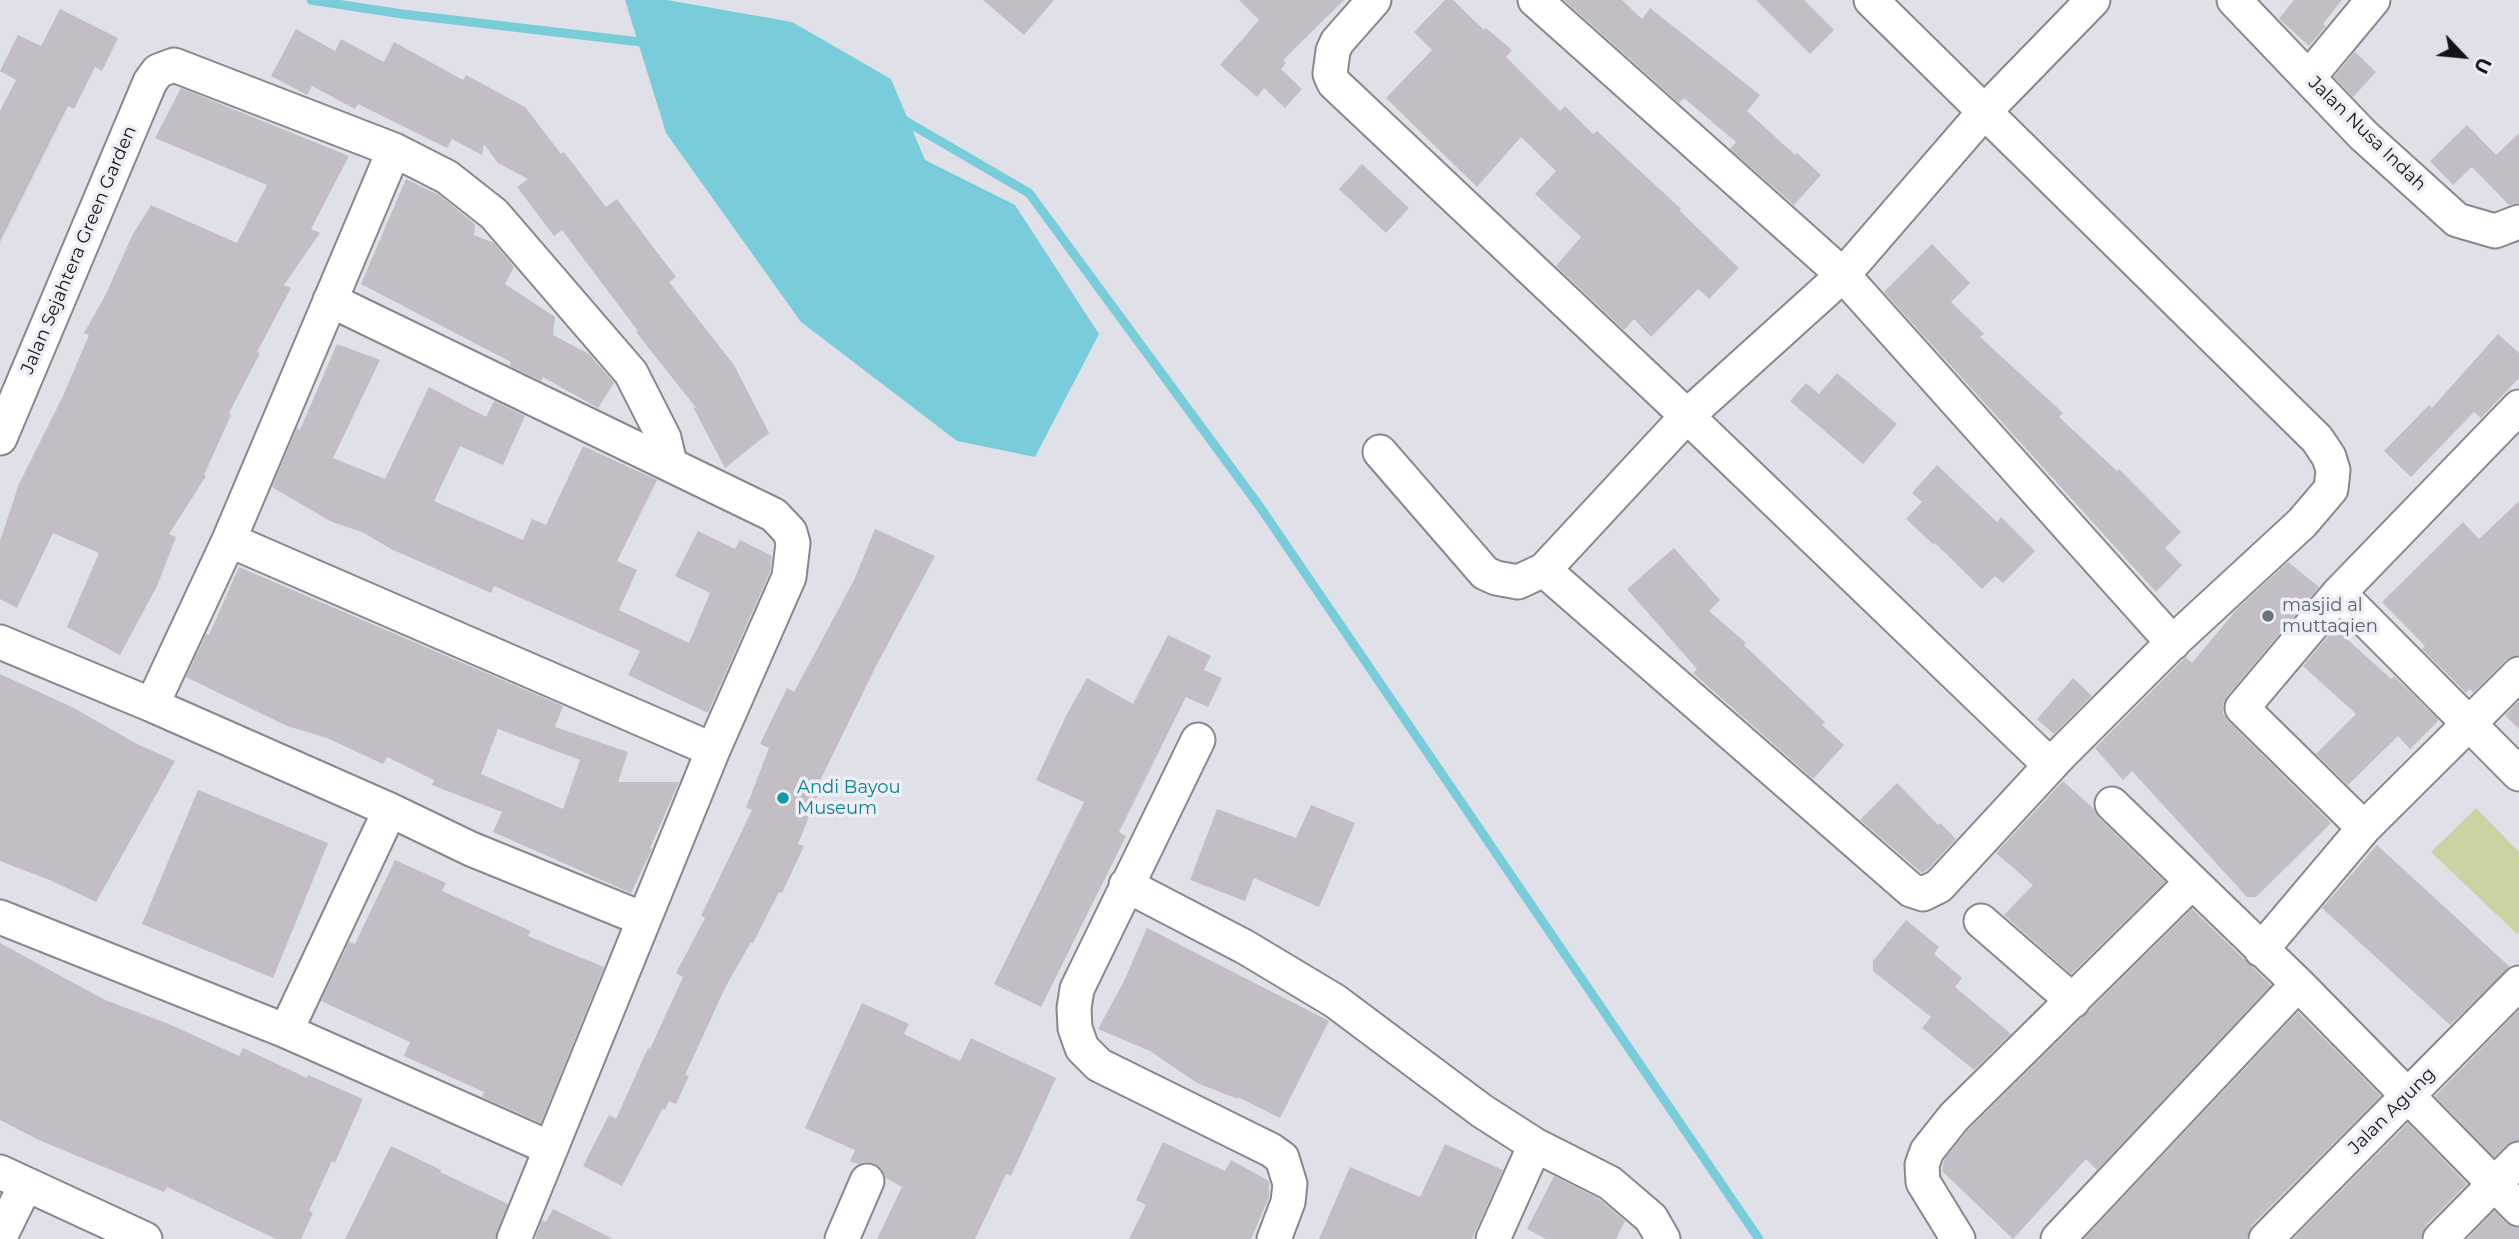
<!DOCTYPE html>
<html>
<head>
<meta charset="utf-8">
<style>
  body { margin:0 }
  #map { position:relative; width:2519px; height:1239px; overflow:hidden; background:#e0e0e9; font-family:Montserrat,sans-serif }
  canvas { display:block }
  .north { position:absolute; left:2428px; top:21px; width:70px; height:70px; -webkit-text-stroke:5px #edeef6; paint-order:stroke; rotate:116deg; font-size:19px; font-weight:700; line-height:28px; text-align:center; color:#141417 }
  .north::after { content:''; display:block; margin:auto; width:24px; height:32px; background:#141417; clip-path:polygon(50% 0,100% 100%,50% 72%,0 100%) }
</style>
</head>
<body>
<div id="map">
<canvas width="2519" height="1239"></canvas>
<div class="north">U</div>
</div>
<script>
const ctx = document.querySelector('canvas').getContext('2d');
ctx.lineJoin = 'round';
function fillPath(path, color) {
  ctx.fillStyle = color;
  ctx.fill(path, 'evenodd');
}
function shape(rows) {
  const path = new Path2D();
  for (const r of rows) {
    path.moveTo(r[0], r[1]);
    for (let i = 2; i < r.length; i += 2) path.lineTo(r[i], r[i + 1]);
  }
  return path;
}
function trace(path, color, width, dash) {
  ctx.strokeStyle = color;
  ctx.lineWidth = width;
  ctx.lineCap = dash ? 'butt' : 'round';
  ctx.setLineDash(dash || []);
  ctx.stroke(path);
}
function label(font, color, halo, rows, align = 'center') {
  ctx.font = font + ' Montserrat,sans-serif';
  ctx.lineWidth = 7;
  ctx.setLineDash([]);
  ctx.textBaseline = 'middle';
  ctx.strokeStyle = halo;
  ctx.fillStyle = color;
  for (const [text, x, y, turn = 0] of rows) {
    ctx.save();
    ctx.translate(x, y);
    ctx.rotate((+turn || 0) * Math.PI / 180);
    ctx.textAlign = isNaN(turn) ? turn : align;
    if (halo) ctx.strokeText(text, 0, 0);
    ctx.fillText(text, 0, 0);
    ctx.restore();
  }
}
fillPath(shape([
  [2476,808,2519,852,2519,932,2517,934,2431,852]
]), '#ccd3a3');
fillPath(shape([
  [625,0,667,0,792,22,891,79,925,160,1015,205,1099,334,1035,457,957,441,801,322,666,133]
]), '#79cddb');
trace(shape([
  [311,0,402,14,649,43],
  [902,119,1029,193,1260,507,1759,1239]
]), '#79cddb', 9);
fillPath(shape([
  [983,0,1054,0,1024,35],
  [1239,0,1344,0,1283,60,1286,63,1281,69,1302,89,1285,108,1264,88,1257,97,1220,65,1259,20],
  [1445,0,1453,0,1484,30,1486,28,1512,50,1506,57,1560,111,1565,106,1593,134,1597,131,1681,209,1680,211,1739,268,1709,299,1698,289,1651,337,1634,319,1624,330,1556,266,1581,237,1535,194,1556,171,1521,137,1477,187,1386,98,1432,50,1414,32],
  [1564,0,1622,0,1642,19,1650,8,1760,95,1747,111,1795,155,1797,153,1821,175,1794,205,1730,149,1736,142,1684,98,1679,103],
  [1756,0,1804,0,1834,30,1810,54],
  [2294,0,2342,0,2323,24,2326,26,2309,46,2279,19],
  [60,9,118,38,102,71,95,67,74,109,68,106,0,242,0,111,16,80,0,71,18,35,41,46],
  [296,29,335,51,341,39,384,62,394,42,463,80,466,75,525,107,561,154,564,152,606,207,617,199,647,239,676,277,669,282,734,365,769,433,725,468,693,407,697,409,636,332,638,331,562,230,554,236,517,187,528,179,498,163,484,144,482,155,452,139,447,148,358,104,355,109,312,86,307,95,271,76],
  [2355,52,2376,72,2353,97,2334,77],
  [181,88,349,156,311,229,320,233,284,285,291,288,257,352,260,353,229,413,231,415,204,475,206,476,169,534,176,537,157,586,120,655,67,627,99,553,53,533,17,608,0,599,0,541,19,484,63,396,89,335,84,333,105,296,132,236,151,205,237,243,267,185,155,138],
  [2467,125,2496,155,2519,133,2519,203,2509,205,2472,167,2453,185,2430,161],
  [1362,164,1409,208,1386,233,1339,189],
  [406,179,439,195,475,224,474,235,494,243,514,267,505,284,555,317,553,335,589,354,614,383,598,408,543,377,541,381,510,366,511,362,361,284],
  [1932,244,1970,283,1951,302,1984,334,1980,337,2063,413,2059,417,2117,471,2119,469,2181,532,2165,548,2182,565,2156,592,1884,292],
  [2498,334,2519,353,2519,378,2481,418,2474,412,2411,477,2384,451,2429,405,2432,408],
  [337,344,380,360,333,458,385,479,429,387,486,417,494,401,525,416,503,465,460,446,434,501,523,540,532,519,546,525,583,446,657,480,617,561,637,570,619,610,689,643,710,593,675,576,698,531,735,549,740,540,772,556,770,572,708,713,628,675,640,651,494,586,491,593,391,549,364,533,330,521,272,487,297,428,300,430],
  [1837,373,1897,424,1863,464,1790,401,1806,383,1819,394],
  [1937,465,1997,522,2001,517,2035,551,2003,583,1995,576,1982,589,1935,543,1934,545,1906,519,1922,502,1912,493],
  [2519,501,2519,655,2506,660,2473,693,2470,689,2466,693,2422,649,2425,646,2382,602,2463,522,2479,539],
  [875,529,935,556,876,666,817,787,820,789,798,844,804,846,782,893,779,892,753,943,751,942,726,986,685,1075,689,1076,676,1104,669,1101,665,1110,663,1108,622,1186,583,1166,609,1115,616,1119,648,1048,650,1049,683,977,676,973,705,918,701,916,752,810,746,808,769,748,760,744,787,688,794,692,823,638,854,580],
  [1674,548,1720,600,1709,611,1746,643,1744,645,1825,722,1822,725,1844,745,1813,779,1693,673,1697,669,1627,589],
  [2288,562,2319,587,2227,696,2223,704,2223,713,2229,722,2331,823,2256,897,2247,897,2132,771,2123,780,2095,748,2186,657,2192,663,2237,609],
  [239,567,563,706,555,727,628,752,618,782,679,782,650,848,652,849,631,893,493,832,502,812,432,785,434,780,387,757,383,764,327,738,287,726,186,677,206,634,209,635],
  [498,729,580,760,563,809,481,774],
  [2335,628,2391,679,2394,676,2439,720,2410,749,2398,736,2348,785,2316,754,2356,714,2303,666],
  [1168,635,1211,656,1204,670,1222,678,1208,707,1186,697,1119,832,1126,836,1041,1007,994,984,1084,802,1036,780,1066,716,1087,678,1133,704],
  [0,674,74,708,135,743,175,761,96,902,52,881,0,861],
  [2073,678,2092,696,2054,734,2037,719],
  [2519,701,2519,729,2505,715],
  [2063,781,2093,808,2099,818,2165,882,2071,974,2004,915,2033,885,1996,853],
  [1897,783,1938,825,1940,823,1956,839,1927,870,1922,873,1860,820],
  [198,790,328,843,273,978,142,924],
  [1311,805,1355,823,1319,907,1254,878,1245,901,1190,880,1217,809,1296,838],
  [2377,845,2510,967,2450,1025,2322,908],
  [395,860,446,883,442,891,531,931,528,936,604,967,541,1123,482,1097,484,1092,404,1056,410,1042,321,1001,349,942,355,944],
  [2192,909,2271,985,2097,1170,2086,1159,2013,1239,1942,1171,1944,1160,1968,1130],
  [1906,920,1939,947,1934,954,1962,978,1955,987,2011,1034,1974,1070,1922,1028,1931,1017,1873,971,1873,961],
  [1147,928,1329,1021,1280,1118,1238,1097,1238,1099,1197,1083,1150,1051,1098,1029,1124,981],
  [0,943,105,1000,169,1024,239,1056,243,1048,307,1078,308,1075,363,1099,335,1163,332,1161,309,1211,313,1213,301,1239,276,1239,167,1187,164,1192,39,1140,0,1120],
  [862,1003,909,1024,904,1034,960,1061,971,1038,1056,1078,1011,1176,1006,1174,975,1239,877,1239,902,1187,886,1178,882,1169,875,1164,865,1162,858,1164,850,1161,855,1150,805,1128],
  [2519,1010,2519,1140,2506,1145,2494,1157,2435,1096],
  [2298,1012,2381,1096,2252,1225,2247,1239,2084,1239],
  [2408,1123,2467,1184,2426,1225,2421,1239,2293,1239],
  [1163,1142,1225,1171,1231,1160,1269,1181,1269,1197,1251,1239,1129,1239,1146,1205,1136,1200],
  [1445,1144,1503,1170,1472,1239,1319,1239,1350,1167,1420,1197],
  [391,1146,441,1170,440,1172,508,1204,495,1239,345,1239],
  [1554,1176,1599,1199,1625,1221,1616,1239,1546,1239,1527,1229],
  [553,1209,613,1239,535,1239,542,1220,546,1222],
  [2494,1211,2506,1223,2519,1228,2519,1239,2467,1239]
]), '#c3bdc5');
const street = shape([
  [1374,0,1337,42,1333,51,1330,74,1334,83,1687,416,2050,765],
  [1535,0,1843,275,2173,643],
  [2234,0,2363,135,2457,220,2495,231,2519,222],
  [2309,77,2373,0],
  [330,300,774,515,790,532,793,543,789,577,713,750,514,1239],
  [0,438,150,82,158,71,174,65,394,150,447,177,494,214,631,373,664,438,670,463],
  [1380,452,1485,573,1496,578,1518,582,1544,570,1687,416,1843,275,1985,111,2093,0],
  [229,540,713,750],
  [1544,570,1911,890,1923,894,1939,886,2061,754,2173,642,2302,523,2331,489,2333,470,2329,457,2317,439,1871,0],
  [2339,593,2519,407],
  [0,642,152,705,390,810,471,849,643,919],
  [152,705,229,540,394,150],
  [1198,740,1077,989,1074,1008,1075,1028,1082,1048,1099,1065,1271,1150,1282,1158,1290,1184,1288,1202,1274,1239],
  [2112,804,2298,984,2519,1209],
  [2364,828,2242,708,2339,593,2519,774],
  [1126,885,1245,947,1335,1001,1482,1111,1535,1145,1610,1183,1651,1218,1663,1239],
  [0,917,286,1031,550,1148],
  [1981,921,2073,1001],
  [2261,950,2364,828,2519,674],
  [286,1031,390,810],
  [0,1172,145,1239],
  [0,1237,26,1184],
  [842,1239,867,1181],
  [1493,1239,1535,1145],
  [1958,1239,1923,1182,1922,1165,1927,1151,1954,1117,2191,883],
  [2058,1239,2298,984],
  [2266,1239,2519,983],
  [2440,1239,2519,1159]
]);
trace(street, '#86878f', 37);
trace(street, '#fff', 33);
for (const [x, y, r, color] of [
  [2268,616,7,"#6b7280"],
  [783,798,7,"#0f9aa8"]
]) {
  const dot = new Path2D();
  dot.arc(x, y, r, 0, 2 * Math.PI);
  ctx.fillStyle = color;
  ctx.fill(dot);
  trace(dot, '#edeef6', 2.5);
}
label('18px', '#141417', '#edeef6', [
  ["Jalan Nusa Indah",2367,134,44],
  ["Jalan Sejahtera Green Garden",79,250,-67],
  ["Jalan Agung",2392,1111,-45]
]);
label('18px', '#5b616d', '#edeef6', [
  ["masjid al",2282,606],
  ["muttaqien",2282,627]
], 'left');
label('18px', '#0d838f', '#edeef6', [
  ["Andi Bayou",797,788],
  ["Museum",797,809]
], 'left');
</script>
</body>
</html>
